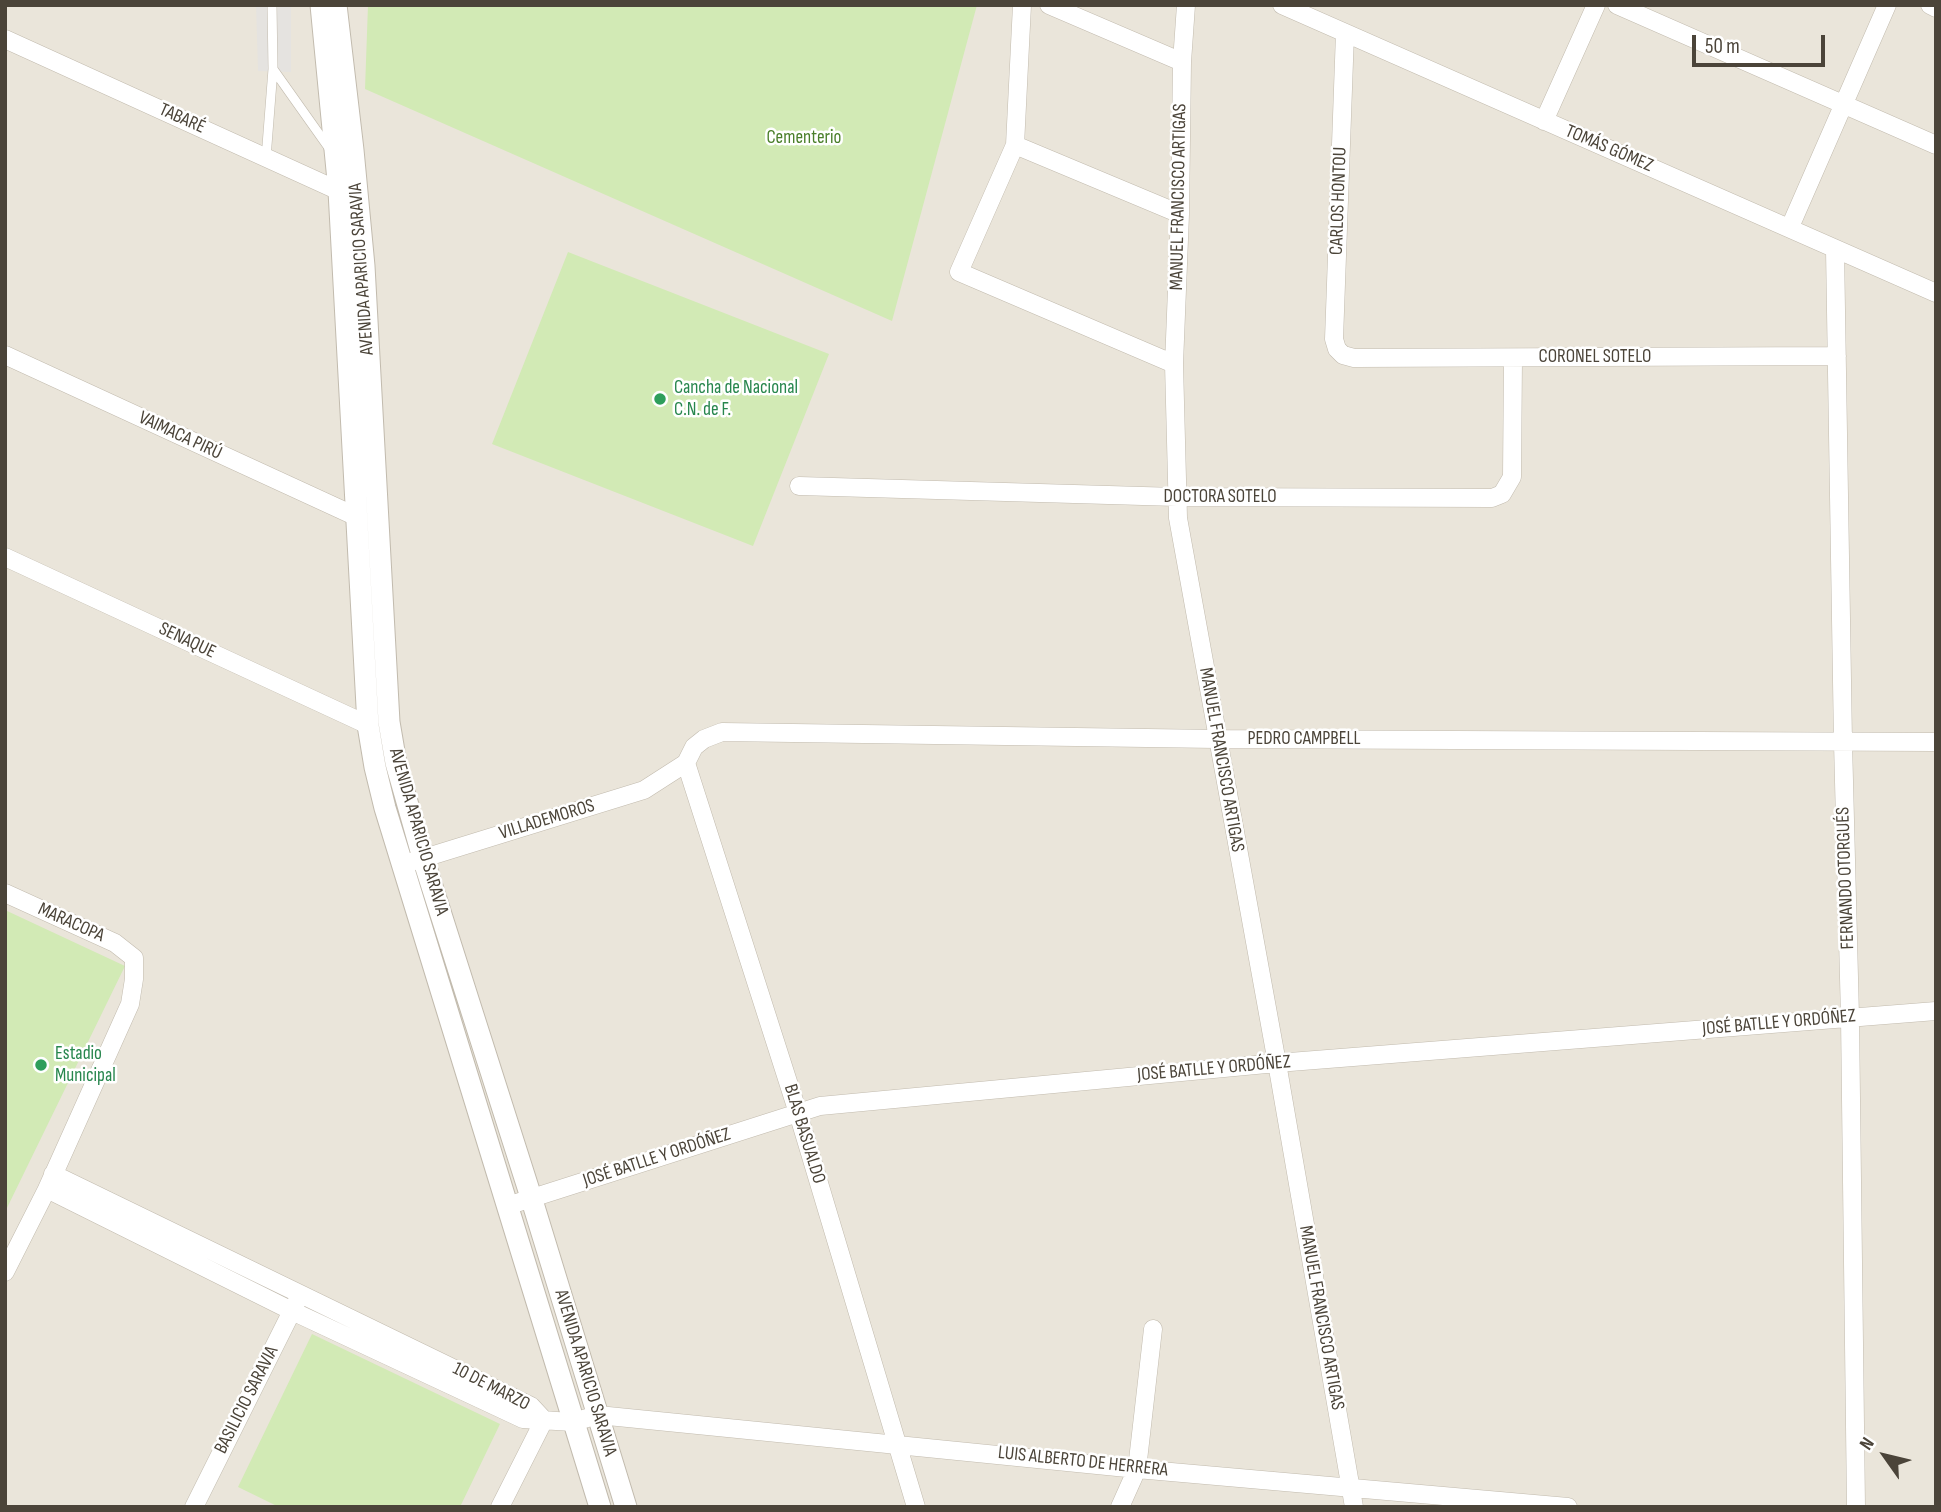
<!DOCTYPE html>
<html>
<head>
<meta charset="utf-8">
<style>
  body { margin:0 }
  #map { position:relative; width:1941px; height:1512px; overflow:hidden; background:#f6f3ec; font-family:"Sofia Sans Condensed",sans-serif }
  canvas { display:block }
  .frame { position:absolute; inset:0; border:7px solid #4b4439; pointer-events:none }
  .north { position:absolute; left:1850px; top:1421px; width:70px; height:70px; -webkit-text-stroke:5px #fff; paint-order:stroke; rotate:304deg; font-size:19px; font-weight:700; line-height:28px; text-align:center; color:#4b4439 }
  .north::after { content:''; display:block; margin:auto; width:24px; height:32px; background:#4b4439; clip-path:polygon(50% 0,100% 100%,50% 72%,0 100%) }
  .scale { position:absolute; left:1692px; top:35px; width:133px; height:32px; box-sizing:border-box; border:4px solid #4b4439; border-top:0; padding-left:9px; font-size:21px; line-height:24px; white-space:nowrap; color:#4b4439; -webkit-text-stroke:5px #fff; paint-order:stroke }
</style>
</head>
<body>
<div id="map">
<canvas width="1941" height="1512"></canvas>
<div class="frame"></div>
<div class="north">N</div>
<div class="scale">50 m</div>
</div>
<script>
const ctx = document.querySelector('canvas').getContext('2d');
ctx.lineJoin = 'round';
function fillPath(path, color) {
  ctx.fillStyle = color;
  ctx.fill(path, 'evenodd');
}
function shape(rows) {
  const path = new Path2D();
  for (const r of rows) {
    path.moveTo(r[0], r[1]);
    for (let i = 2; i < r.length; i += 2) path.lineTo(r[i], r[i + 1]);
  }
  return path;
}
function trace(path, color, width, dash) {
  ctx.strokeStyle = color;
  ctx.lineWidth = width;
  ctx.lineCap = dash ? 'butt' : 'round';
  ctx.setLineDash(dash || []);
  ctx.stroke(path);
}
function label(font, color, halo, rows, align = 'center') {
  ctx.font = font + ' "Sofia Sans Condensed",sans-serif';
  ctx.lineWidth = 5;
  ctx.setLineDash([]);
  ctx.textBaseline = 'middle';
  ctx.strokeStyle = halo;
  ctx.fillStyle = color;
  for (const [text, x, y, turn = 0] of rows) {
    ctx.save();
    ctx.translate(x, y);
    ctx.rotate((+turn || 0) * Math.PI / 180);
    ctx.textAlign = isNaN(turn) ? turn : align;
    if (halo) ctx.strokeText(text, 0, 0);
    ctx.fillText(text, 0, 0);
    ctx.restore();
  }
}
fillPath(shape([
  [5,5,1936,5,1936,1507,5,1507]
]), '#eae5da');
fillPath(shape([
  [368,5,977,5,892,321,365,89],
  [568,252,829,354,753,546,492,444],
  [5,910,125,966,5,1212],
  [312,1334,500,1424,460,1507,279,1507,238,1487]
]), '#d2eab5');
fillPath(shape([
  [256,5,291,5,291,72,258,71]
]), '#e5e3e0');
const service = shape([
  [273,69,329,148],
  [266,158,273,69,272,5]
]);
const minor = shape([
  [1022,5,1015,145,959,272,1174,364],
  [1049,5,1182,62],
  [1186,5,1182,62,1180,214,1174,364,1178,518,1277,1063,1354,1507],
  [1282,5,1936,293],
  [1617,5,1936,145],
  [1930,5,1936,8],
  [1345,33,1334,339,1337,349,1343,355,1354,358,1837,356],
  [5,39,348,195],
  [1544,121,1596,5],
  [1015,145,1180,214],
  [1790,227,1887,5],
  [1835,249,1843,742,1850,1017,1856,1507],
  [5,355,355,516],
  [799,486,1177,497,1492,498,1502,494,1512,477,1513,358],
  [5,557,368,725],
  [686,763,798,1113,916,1507],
  [411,862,644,790,686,763,694,747,704,739,722,732,1217,739,1936,742],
  [5,893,115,943,134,958,134,979,130,1004,47,1189,5,1272],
  [53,1174,531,1406,544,1420],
  [47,1189,292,1311,523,1419,573,1422,598,1415,1137,1469,1568,1507],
  [507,1206,820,1106,1277,1063,1936,1011],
  [194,1507,296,1303],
  [500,1507,544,1420],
  [1120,1507,1137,1469,1153,1329]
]);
const tertiary = shape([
  [321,5,339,191,368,725,375,767,385,808,600,1507],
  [336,5,353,150,364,266,389,722,396,763,423,858,531,1197,626,1507]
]);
trace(service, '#c2bbae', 10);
trace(minor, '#c2bbae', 19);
trace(tertiary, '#c2bbae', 23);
trace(service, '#fff', 9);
trace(minor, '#fff', 18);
trace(tertiary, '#fff', 21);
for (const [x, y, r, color] of [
  [660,399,7,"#2e9e5b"],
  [41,1065,7,"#2e9e5b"]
]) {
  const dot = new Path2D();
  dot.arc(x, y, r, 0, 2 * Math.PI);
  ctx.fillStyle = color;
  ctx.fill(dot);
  trace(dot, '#fff', 2.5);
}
label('19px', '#4b4439', '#fff', [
  ["TABARÉ",182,119,24],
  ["TOMÁS GÓMEZ",1609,149,23],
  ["MANUEL FRANCISCO ARTIGAS",1179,197,-89],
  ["CARLOS HONTOU",1339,201,-88],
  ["AVENIDA APARICIO SARAVIA",362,269,-94],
  ["CORONEL SOTELO",1595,357],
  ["VAIMACA PIRÚ",180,436,25],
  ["DOCTORA SOTELO",1220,497],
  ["SENAQUE",187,641,25],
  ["PEDRO CAMPBELL",1304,739],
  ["MANUEL FRANCISCO ARTIGAS",1221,760,80],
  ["VILLADEMOROS",547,820,-17],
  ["AVENIDA APARICIO SARAVIA",418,832,74],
  ["FERNANDO OTORGUÉS",1846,878,-92],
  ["MARACOPA",71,923,24],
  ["JOSÉ BATLLE Y ORDÓÑEZ",1779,1023,-5],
  ["JOSÉ BATLLE Y ORDÓÑEZ",1214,1069,-5],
  ["BLAS BASUALDO",804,1134,73],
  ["JOSÉ BATLLE Y ORDÓÑEZ",657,1158,-18],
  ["MANUEL FRANCISCO ARTIGAS",1321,1318,80],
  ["AVENIDA APARICIO SARAVIA",585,1373,73],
  ["10 DE MARZO",491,1387,27],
  ["BASILICIO SARAVIA",247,1400,-63],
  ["LUIS ALBERTO DE HERRERA",1083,1462,6]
]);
label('19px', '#4a7f2a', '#fff', [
  ["Cementerio",804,138]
]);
label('19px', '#27864d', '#fff', [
  ["Cancha de Nacional",674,388],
  ["C.N. de F.",674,410],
  ["Estadio",55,1054],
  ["Municipal",55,1076]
], 'left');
</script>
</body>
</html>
